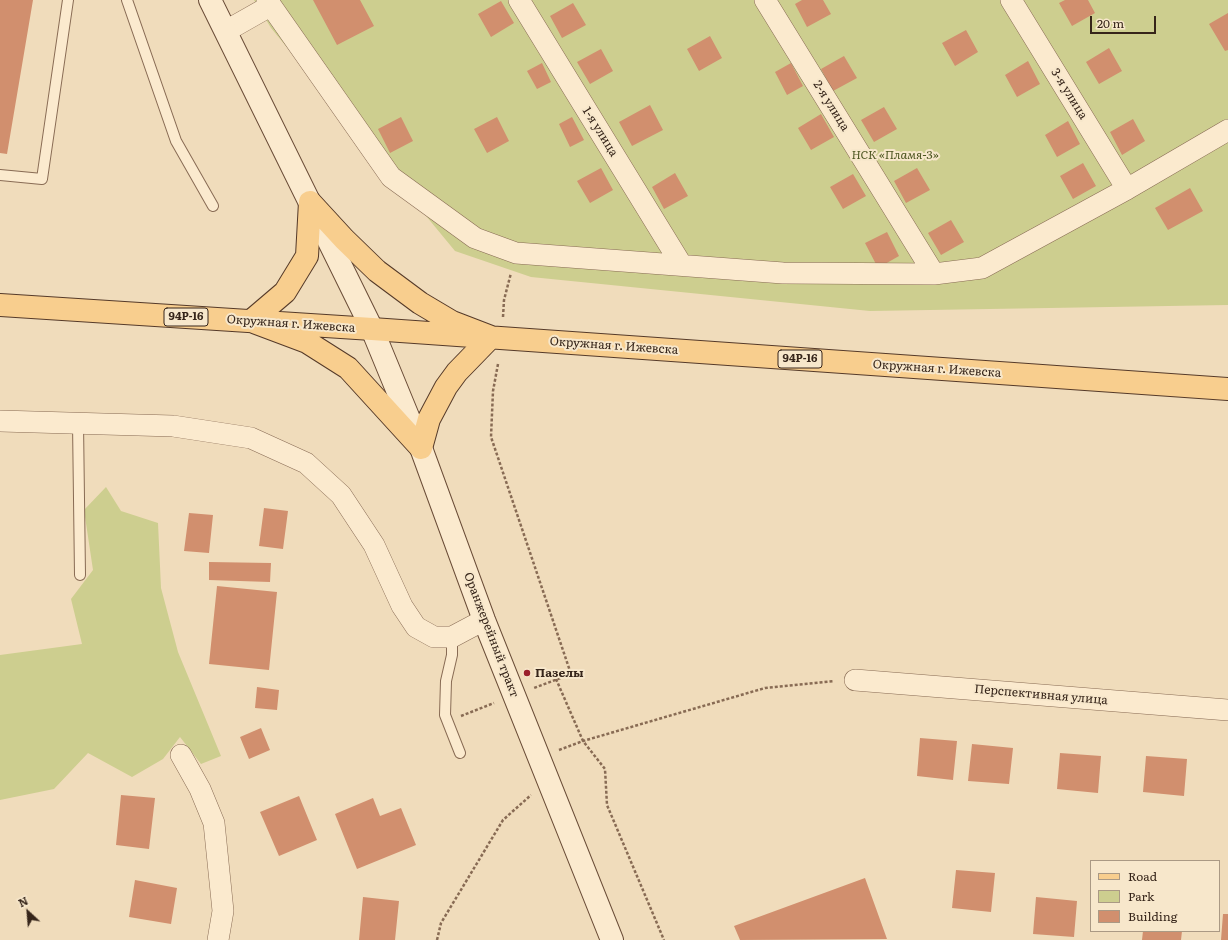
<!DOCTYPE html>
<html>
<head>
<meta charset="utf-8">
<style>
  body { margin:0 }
  #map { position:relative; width:1228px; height:940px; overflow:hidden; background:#f0dcbb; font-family:Literata,serif }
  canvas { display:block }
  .legend { position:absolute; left:1090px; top:860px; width:130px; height:72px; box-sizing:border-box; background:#f7e7cb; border:1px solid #aa9984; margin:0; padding:5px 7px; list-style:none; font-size:12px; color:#36251a }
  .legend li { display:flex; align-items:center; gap:8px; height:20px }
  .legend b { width:20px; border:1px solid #aa9984 }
  .north { position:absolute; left:8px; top:892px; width:40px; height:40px; -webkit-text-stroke:3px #f7e7cb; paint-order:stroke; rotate:334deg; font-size:11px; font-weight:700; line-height:16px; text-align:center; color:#36251a }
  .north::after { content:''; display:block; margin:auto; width:14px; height:18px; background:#36251a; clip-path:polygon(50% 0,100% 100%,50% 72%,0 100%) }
  .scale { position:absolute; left:1090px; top:16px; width:66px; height:18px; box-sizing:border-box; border:2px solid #36251a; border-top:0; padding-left:5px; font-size:12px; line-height:14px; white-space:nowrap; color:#36251a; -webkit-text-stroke:3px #f7e7cb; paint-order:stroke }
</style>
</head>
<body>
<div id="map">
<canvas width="1228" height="940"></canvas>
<ul class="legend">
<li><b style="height:5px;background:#f8ce8e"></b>Road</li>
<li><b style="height:11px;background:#cdce8f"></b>Park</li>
<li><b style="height:11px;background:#d18f6e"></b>Building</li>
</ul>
<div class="north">N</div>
<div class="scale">20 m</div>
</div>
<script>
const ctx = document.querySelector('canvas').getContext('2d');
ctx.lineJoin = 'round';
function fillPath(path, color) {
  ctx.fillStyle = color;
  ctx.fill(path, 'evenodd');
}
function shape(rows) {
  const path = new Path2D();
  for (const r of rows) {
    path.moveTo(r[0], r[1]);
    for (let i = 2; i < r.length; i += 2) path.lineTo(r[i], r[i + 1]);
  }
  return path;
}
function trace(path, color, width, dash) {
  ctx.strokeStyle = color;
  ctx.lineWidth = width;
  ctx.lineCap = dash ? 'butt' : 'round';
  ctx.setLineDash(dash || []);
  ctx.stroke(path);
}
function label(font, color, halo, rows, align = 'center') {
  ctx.font = font + ' Literata,serif';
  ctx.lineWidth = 4;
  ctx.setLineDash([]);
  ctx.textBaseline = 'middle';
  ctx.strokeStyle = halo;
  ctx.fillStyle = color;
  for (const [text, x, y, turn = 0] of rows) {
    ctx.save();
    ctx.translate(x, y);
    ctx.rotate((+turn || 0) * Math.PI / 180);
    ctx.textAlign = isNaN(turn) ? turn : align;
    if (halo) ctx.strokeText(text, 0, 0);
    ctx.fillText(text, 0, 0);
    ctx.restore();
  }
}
fillPath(shape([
  [254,0,1228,0,1228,305,870,311,531,277,455,251,271,28],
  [106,487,121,511,158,523,161,588,178,652,221,756,201,764,180,737,163,759,132,777,88,753,54,789,0,800,0,655,82,644,71,599,93,570,84,510]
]), '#cdce8f');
fillPath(shape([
  [0,0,33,0,7,154,0,153],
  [313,0,360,0,374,26,337,45],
  [802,0,823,0,831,14,807,27,795,4],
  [1065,0,1088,0,1095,13,1072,26,1059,3],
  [501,1,514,23,491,37,478,14],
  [573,3,586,25,562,38,550,16],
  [1228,13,1228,50,1225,51,1209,24],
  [966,30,978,52,955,66,942,43],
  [710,36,722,58,699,71,687,49],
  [1109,48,1122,71,1099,84,1086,62],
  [601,49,613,71,590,84,577,62],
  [844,56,857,78,833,91,821,69],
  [1028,61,1040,84,1017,97,1005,75],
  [542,63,551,82,537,89,527,71],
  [791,63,803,86,787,95,775,72],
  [650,105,663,130,632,146,619,122],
  [884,107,897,129,874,142,861,120],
  [821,114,834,137,811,150,798,128],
  [401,117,413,141,390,153,378,129],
  [497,117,509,141,487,153,474,129],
  [572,117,584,140,570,147,559,124],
  [1133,119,1145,141,1122,155,1110,132],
  [1068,121,1080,144,1057,157,1045,135],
  [1083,163,1096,186,1073,199,1060,176],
  [601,168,613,190,590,203,577,181],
  [917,168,930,190,906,203,894,181],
  [675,173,688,196,664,209,652,187],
  [853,174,866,196,843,209,830,187],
  [1190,188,1203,211,1168,230,1155,208],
  [951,220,964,242,941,255,928,233],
  [887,232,899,256,878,268,865,243],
  [264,508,288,511,283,549,259,546],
  [189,513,213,515,209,553,184,551],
  [209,562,271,563,270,582,209,580],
  [217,586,277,592,269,670,209,664],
  [257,687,279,690,277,710,255,708],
  [261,728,270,750,249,759,240,737],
  [920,738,957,741,953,780,917,776],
  [972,744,1013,748,1009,784,968,781],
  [1060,753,1101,756,1098,793,1057,789],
  [1146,756,1187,759,1184,796,1143,792],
  [121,795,155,798,149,849,116,845],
  [299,796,317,840,279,856,260,812],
  [373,798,380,816,401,808,416,845,357,869,335,814],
  [956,870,995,873,991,912,952,908],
  [865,878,887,939,740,940,734,926],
  [135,880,177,888,171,924,129,917],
  [363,897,399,901,395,940,359,940],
  [1036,897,1077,901,1074,937,1033,934],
  [1223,914,1228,914,1228,940,1221,940],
  [1143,931,1182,931,1181,940,1142,940]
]), '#d18f6e');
const lane = shape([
  [127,0,176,141,213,206],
  [0,175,42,179,68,0],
  [78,423,80,575],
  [452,637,452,655,446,681,445,715,460,753]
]);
const street = shape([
  [267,0,391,177,475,238,516,253,783,273,934,274,982,268,1127,189,1228,130],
  [519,0,681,264],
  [765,0,934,274],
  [1011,0,1127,189],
  [226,31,270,6],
  [0,421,173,426,251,438,306,463,341,495,374,545,402,606,416,627,434,637,452,637,484,620],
  [855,680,1228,710],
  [181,755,200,789,214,823,223,911,218,940]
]);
const secondary = shape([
  [210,0,372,329,421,448,484,620,612,940]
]);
const primary = shape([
  [310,202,344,239,377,271,420,303,452,322,491,337,457,372,446,387,429,419,421,448],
  [310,202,307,256,285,292,251,321,307,342,348,368,421,448],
  [0,305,372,329,1228,389]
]);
trace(lane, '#886b54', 12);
trace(street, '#886b54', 22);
trace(secondary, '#6a4c37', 24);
trace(primary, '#553a29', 24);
trace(shape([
  [503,317,504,300,511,273],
  [498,364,493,391,491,437,571,674,534,688],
  [556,679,583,741,605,769,607,805,664,940],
  [461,716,494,703],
  [559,750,583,741,765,688,834,681],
  [437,940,441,923,503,820,531,795]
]), '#886b54', 2.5, [3, 2]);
trace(lane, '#fbeace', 10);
trace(street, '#fbeace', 21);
trace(secondary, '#fbeace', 22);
trace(primary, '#f8ce8e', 22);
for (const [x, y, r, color] of [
  [527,673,4,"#9b202c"]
]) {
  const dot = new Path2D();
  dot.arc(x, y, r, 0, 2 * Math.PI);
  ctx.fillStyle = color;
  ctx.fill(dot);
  trace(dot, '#f7e7cb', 1.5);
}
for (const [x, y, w] of [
  [186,317,44],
  [800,359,44]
]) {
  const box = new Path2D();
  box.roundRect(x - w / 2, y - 9, w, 18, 3);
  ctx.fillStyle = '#f7e7cb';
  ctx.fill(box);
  trace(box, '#36251a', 1);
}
label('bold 11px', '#36251a', null, [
  ["94Р-16",186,317],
  ["94Р-16",800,359]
]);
label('12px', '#36251a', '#f7e7cb', [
  ["3-я улица",1069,94,58],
  ["2-я улица",831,106,58],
  ["1-я улица",600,132,58],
  ["Окружная г. Ижевска",291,324,4],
  ["Окружная г. Ижевска",614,346,4],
  ["Окружная г. Ижевска",937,369,4],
  ["Оранжерейный тракт",491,635,69],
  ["Перспективная улица",1041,695,5]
]);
label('italic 12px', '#4b541f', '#f7e7cb', [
  ["НСК «Пламя-3»",895,155]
]);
label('bold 12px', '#36251a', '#f7e7cb', [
  ["Пазелы",535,673]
], 'left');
</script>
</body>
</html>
